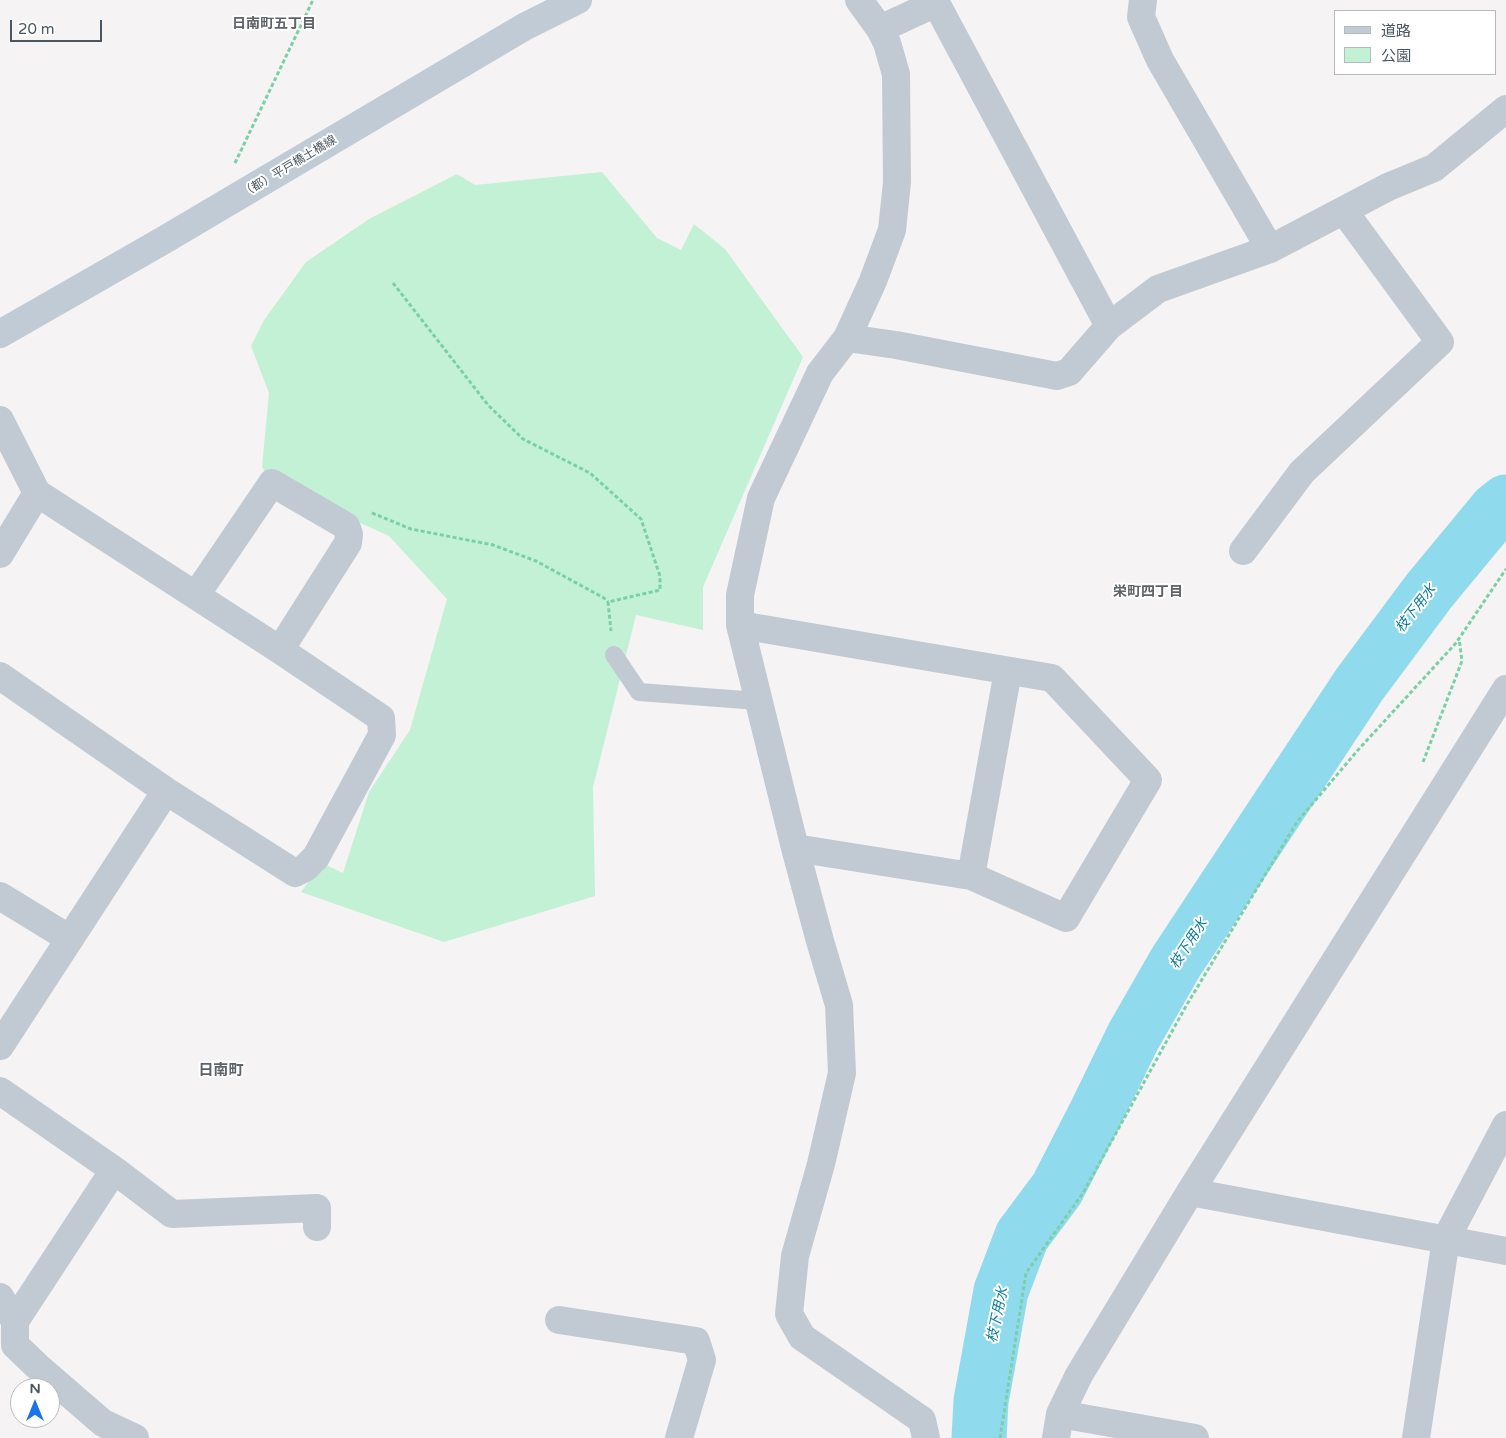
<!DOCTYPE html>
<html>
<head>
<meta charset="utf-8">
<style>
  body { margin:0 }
  #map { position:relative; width:1506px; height:1438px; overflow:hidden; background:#f5f3f3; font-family:"Varela Round","Noto Sans JP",sans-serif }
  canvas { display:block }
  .legend { position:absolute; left:1334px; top:10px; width:162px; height:65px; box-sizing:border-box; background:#fff; border:1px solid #b7bbc0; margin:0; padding:6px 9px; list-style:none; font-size:15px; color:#4a5661 }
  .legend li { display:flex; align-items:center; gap:10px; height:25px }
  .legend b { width:25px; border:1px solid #b7bbc0 }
  .north { position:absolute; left:10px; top:1378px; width:50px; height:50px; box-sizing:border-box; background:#fff; border:1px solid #b7bbc0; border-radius:50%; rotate:0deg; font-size:14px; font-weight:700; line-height:20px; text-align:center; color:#4a5661 }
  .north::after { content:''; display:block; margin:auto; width:18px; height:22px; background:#1a73e8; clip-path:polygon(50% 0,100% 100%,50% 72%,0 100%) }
  .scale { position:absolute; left:10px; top:20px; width:92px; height:22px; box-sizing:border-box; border:2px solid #4a5661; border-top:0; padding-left:6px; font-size:15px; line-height:18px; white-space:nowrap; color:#4a5661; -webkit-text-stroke:4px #fff; paint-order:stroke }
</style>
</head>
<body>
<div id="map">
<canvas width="1506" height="1438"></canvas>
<ul class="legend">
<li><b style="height:6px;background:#c1cbd6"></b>道路</li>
<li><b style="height:14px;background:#c3f1d5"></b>公園</li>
</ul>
<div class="north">N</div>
<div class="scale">20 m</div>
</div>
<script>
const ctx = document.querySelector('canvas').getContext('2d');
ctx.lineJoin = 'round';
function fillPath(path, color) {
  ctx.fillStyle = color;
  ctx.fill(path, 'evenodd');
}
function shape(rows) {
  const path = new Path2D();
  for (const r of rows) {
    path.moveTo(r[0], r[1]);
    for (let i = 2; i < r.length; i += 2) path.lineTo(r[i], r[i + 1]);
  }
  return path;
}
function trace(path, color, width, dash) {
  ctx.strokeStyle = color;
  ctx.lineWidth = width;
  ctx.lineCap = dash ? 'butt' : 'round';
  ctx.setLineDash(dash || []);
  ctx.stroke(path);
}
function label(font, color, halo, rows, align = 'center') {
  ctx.font = font + ' "Varela Round","Noto Sans JP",sans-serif';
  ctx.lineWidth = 4;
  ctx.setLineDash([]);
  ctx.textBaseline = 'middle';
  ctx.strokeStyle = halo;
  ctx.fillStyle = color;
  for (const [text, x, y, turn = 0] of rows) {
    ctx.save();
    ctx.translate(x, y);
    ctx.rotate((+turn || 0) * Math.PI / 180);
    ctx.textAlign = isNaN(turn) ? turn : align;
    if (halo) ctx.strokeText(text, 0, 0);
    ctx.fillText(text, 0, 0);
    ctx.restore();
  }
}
fillPath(shape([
  [602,172,657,238,681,250,694,224,725,249,803,357,703,587,703,630,636,615,593,787,595,896,444,942,301,892,322,863,343,873,369,792,410,730,447,599,389,536,272,483,262,467,269,393,251,346,264,320,306,262,369,219,457,174,475,185]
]), '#c3f1d5');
trace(shape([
  [979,1438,981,1401,1001,1291,1022,1236,1057,1189,1096,1113,1133,1037,1176,962,1359,685,1429,591,1496,510,1506,502]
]), '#90daee', 55);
trace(shape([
  [235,163,313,0],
  [393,283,488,405,523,439,590,473,641,519,660,576,660,590,608,602,611,631],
  [372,513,411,529,493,545,536,561,604,598,608,602],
  [1423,762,1462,661,1459,638],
  [1000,1438,1026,1273,1083,1193,1186,1006,1297,822,1358,750,1456,643,1506,569]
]), '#7ad0a6', 3, [4, 2.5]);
trace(shape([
  [614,655,639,692,758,701]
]), '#c1cad2', 18);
trace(shape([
  [859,0,880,29,887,43,896,74,897,182,892,230,873,281,847,338,820,373,761,498,740,595,740,625,795,848,820,941,839,1005,842,1073,821,1164,795,1256,789,1314,802,1337,922,1420,926,1438],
  [1143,0,1141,17,1160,60,1270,249],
  [880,29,936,3,1109,326],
  [847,338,896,345,1057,376,1069,372,1109,326,1158,289,1270,249,1388,187,1434,168,1506,109],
  [0,420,37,493,280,650,381,718,382,735,316,857,305,868,295,873,166,791,0,676],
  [1243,551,1302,472,1440,342,1344,211],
  [0,554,37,493],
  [196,595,272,483,346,526,349,534,348,543,280,650],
  [740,625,1052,678,1148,780,1066,918,971,876,795,848],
  [971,876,1008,671],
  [0,896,70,939],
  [0,1046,166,791],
  [0,1091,114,1170,15,1321],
  [114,1170,172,1214,317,1208,317,1227],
  [1190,1192,1506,1251],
  [0,1297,15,1321,15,1345,37,1366,103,1423,135,1438],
  [559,1320,696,1341,702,1360,679,1438],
  [1060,1414,1195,1438],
  [1056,1438,1060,1414,1079,1375,1190,1192,1506,689],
  [1416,1438,1446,1239,1506,1125]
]), '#c1cad2', 28);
trace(shape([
  [0,334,164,240,524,27,578,0]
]), '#c1cbd6', 28);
label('12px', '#4a5661', '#fff', [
  ["（都）平戸橋土橋線",289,167,-31]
]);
label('bold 14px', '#5f6368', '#fff', [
  ["日南町五丁目",274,24],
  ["栄町四丁目",1148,592]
]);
label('italic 14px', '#0c7c9b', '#fff', [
  ["枝下用水",1416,609,-52],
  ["枝下用水",1189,944,-57],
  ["枝下用水",998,1315,-78]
]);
label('bold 15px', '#5f6368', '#fff', [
  ["日南町",221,1071]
]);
</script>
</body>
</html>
